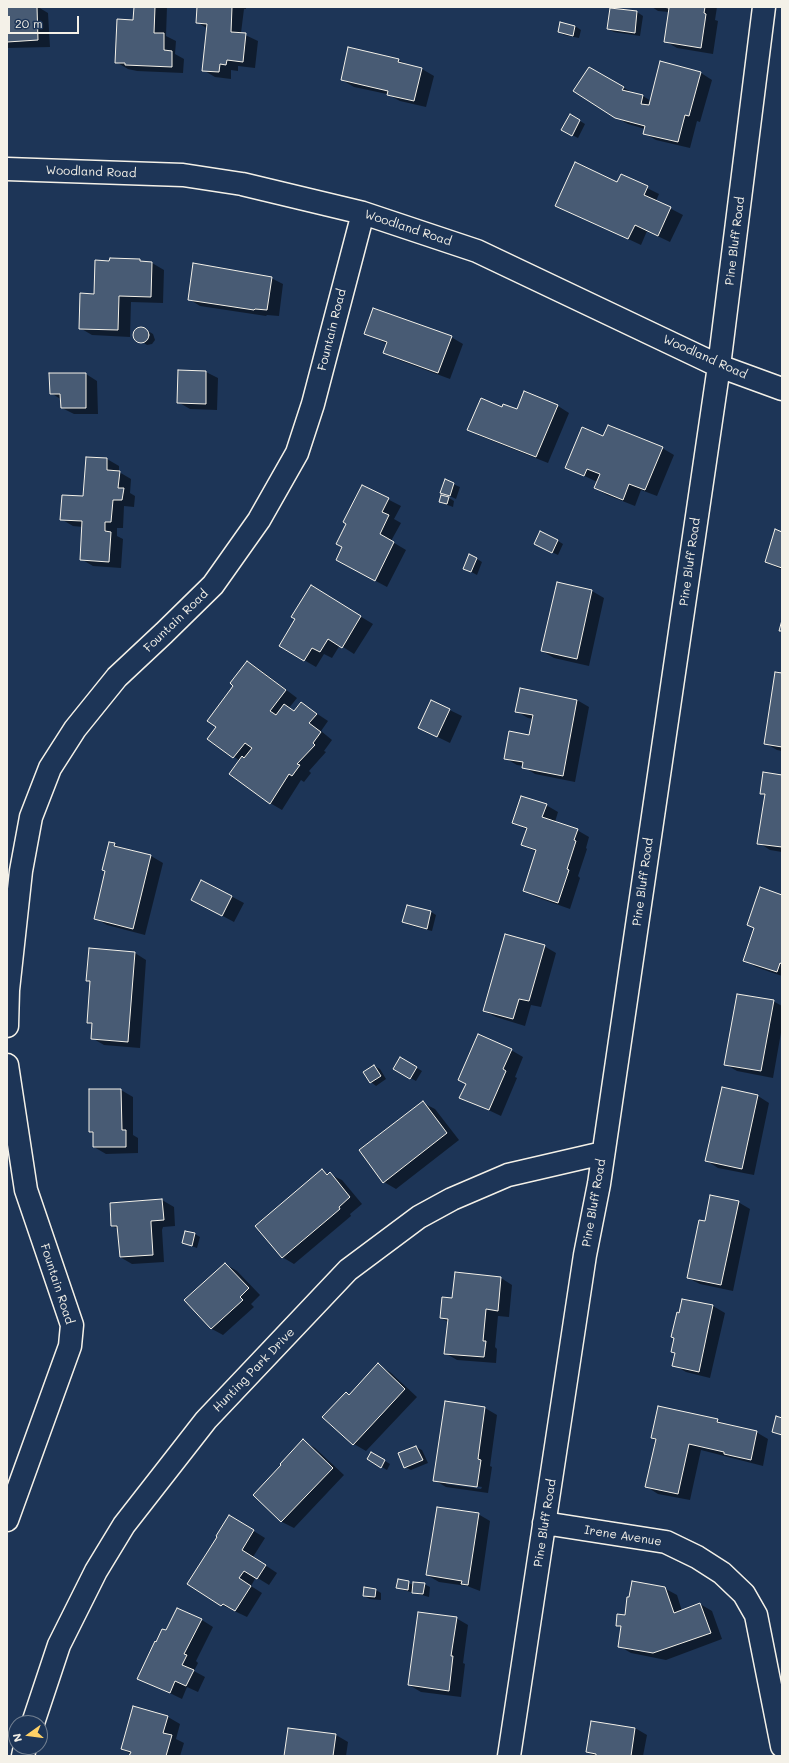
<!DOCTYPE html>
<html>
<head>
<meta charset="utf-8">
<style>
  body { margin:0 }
  #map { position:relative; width:789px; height:1763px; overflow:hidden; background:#1d3557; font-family:Mali,sans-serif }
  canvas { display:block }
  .frame { position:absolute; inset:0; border:8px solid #f4f1e8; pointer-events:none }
  .north { position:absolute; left:8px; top:1715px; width:40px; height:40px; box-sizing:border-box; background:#1d3557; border:1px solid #738091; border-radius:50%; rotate:256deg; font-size:11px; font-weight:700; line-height:16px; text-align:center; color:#f4f1e8 }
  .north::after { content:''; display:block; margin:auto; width:14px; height:18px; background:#ffd166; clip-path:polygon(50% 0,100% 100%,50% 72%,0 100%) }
  .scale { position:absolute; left:8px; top:16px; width:71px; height:18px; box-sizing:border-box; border:2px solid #f4f1e8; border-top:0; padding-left:5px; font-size:12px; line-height:14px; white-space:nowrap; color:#f4f1e8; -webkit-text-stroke:3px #1d3557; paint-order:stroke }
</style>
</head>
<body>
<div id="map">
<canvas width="789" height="1763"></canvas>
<div class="frame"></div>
<div class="north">N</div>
<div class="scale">20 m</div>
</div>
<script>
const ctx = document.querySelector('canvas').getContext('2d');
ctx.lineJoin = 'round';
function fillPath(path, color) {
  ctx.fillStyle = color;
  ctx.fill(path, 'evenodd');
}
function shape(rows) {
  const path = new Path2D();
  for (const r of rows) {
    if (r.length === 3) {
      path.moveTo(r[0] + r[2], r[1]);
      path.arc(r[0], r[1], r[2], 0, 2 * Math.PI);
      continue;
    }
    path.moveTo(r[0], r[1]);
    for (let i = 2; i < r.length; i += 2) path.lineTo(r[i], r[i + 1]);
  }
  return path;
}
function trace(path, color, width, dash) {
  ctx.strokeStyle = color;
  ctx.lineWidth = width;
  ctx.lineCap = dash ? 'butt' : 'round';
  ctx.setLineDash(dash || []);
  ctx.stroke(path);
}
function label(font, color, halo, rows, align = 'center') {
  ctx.font = font + ' Mali,sans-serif';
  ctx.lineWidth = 3;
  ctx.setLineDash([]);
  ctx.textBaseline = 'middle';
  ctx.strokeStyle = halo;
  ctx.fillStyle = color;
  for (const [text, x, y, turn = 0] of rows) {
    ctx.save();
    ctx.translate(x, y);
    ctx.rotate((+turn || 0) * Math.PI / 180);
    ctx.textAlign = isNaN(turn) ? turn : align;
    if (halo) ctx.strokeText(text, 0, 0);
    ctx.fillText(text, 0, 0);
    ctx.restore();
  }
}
fillPath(shape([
  [7,7,38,7,48,13,50,47,7,48],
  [135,7,167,7,166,36,176,41,175,54,184,59,183,73,137,71,128,69,116,62,134,21],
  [198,7,246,7,246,9,244,9,241,33,258,41,255,68,238,66,238,71,231,70,231,79,215,77,203,70,208,29,197,22],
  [652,7,717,7,715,20,718,21,713,54,677,48,665,41,669,12,658,11],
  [610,9,637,12,643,16,640,36,614,32,608,29],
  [575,26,581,30,579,38,564,35,559,32],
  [398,60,410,66,422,69,434,76,426,107,400,101,387,94,354,87,342,80],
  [589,68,635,94,643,96,651,101,701,73,712,80,700,122,697,121,690,148,656,140,644,133,645,129,628,124,615,117],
  [580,121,585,124,578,138,568,133],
  [621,175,659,194,656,201,683,215,670,242,647,231,641,245,556,205,617,183],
  [139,260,144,262,152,263,164,270,163,303,131,302,130,337,92,335,80,328,110,262],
  [271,278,283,284,279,316,267,315,266,316,200,306,189,299],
  [143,328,153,334,155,340,152,344,147,345,136,338,134,334,137,329],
  [365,333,451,337,463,344,450,379,396,359,384,352,387,344],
  [179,371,206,372,218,378,217,410,190,409,178,402],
  [86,374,97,381,98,414,74,414,62,408,62,400,51,393],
  [525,393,558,406,569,413,548,463,480,436,469,430,502,409,517,411],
  [604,437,662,448,674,455,657,496,641,490,635,506,607,495,595,488,597,482,566,467],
  [87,458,107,459,119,466,119,472,131,479,130,493,135,496,134,507,124,506,123,528,117,528,117,536,123,539,121,568,93,566,81,559,83,527,73,526,61,519,84,497],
  [446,481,460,487,456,499,441,492],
  [362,486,401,506,394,519,401,523,391,541,406,550,387,587,337,560,344,547,347,523],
  [449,498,454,501,453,507,440,502],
  [782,533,782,570,766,562],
  [558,541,563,544,558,555,541,547],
  [477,559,482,562,477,575,464,568],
  [558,583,592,591,604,598,589,666,554,658,542,651],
  [323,594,373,624,354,654,340,645,332,658,324,654,316,667,304,660],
  [247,662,259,669,297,698,289,708,295,711,301,703,328,721,321,731,332,740,324,751,326,752,309,771,311,773,304,782,301,780,282,810,270,803,240,761,209,739,217,727,235,686],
  [782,674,782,751,777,750,765,743],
  [521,690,577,700,589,707,575,782,535,774,523,766,517,765,505,758,530,737,533,719,528,718,516,711],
  [431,701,462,716,450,743,419,728],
  [782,776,782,852,770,850,759,843,766,796,761,793],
  [546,805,558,812,555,822,577,830,589,837,586,848,587,849,578,876,580,878,570,909,536,897,524,890,537,852,522,845,527,830,513,822],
  [114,844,124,849,151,856,163,863,145,935,107,925,95,918],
  [202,881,244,903,234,922,204,906],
  [782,896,782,976,756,967,744,960,755,929,748,925],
  [408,906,431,912,436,915,432,931,409,925,404,922],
  [544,946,556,953,541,1007,531,1005,525,1026,496,1017,484,1011],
  [135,953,146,960,140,1048,104,1045,92,1038,93,1025,88,1022,91,983,87,980],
  [773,1001,782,1006,782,1027,773,1078,737,1071,725,1064],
  [511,1050,523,1057,515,1077,517,1078,501,1116,461,1097,467,1084,459,1080],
  [400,1058,422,1071,416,1081,394,1069],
  [374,1066,380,1069,386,1079,376,1086,371,1082],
  [90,1090,121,1090,133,1097,133,1135,138,1138,138,1153,106,1154,94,1147,94,1134,90,1132],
  [758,1096,769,1103,754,1175,718,1168,707,1161],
  [423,1103,435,1109,459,1140,396,1189,384,1182],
  [322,1171,342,1180,362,1204,350,1214,351,1216,294,1264,282,1257],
  [162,1200,174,1207,175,1226,163,1227,162,1230,164,1262,132,1264,120,1257,118,1229,112,1226],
  [738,1202,750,1209,733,1291,700,1284,688,1278,706,1222],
  [195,1234,200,1237,197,1248,183,1243],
  [225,1264,237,1271,260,1295,251,1304,254,1307,223,1335,212,1329,186,1300],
  [501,1278,512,1285,509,1317,498,1316,495,1347,497,1349,496,1363,457,1360,445,1353,448,1322,441,1318,453,1299],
  [713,1306,725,1313,710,1378,686,1372,674,1365,676,1354,672,1352],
  [378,1365,390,1372,417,1397,366,1451,354,1444,346,1393,350,1395],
  [446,1402,485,1408,497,1415,490,1466,492,1467,488,1493,446,1487,434,1480],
  [446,1482,482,1487,481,1489,446,1484],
  [717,1420,726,1425,756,1432,768,1439,763,1466,701,1450,690,1500,658,1494,647,1487,656,1441,652,1438],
  [303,1441,315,1448,344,1475,294,1528,282,1522,254,1495],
  [416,1447,422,1450,428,1463,411,1470,405,1467],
  [372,1453,390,1464,387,1470,368,1459],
  [478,1514,490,1521,480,1591,467,1586,439,1582,427,1575],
  [241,1523,265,1538,253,1557,277,1573,269,1585,256,1577,251,1586,262,1593,247,1617,222,1605],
  [399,1580,414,1585,424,1584,430,1587,429,1597,403,1590,397,1587],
  [664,1588,677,1595,682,1611,700,1604,712,1611,722,1639,666,1660,631,1653,619,1646,622,1628,617,1625,626,1616],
  [376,1590,381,1593,381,1600,370,1599,364,1596],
  [456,1618,468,1625,463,1663,465,1664,461,1697,421,1692,409,1685],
  [202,1620,213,1627,196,1661,198,1663,194,1671,205,1677,198,1692,187,1687,182,1699,139,1678,157,1643,167,1632],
  [134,1707,168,1717,180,1724,176,1739,184,1743,180,1756,130,1756,131,1754,122,1749],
  [635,1728,647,1735,643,1756,595,1756,587,1752],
  [336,1735,348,1742,346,1756,285,1756]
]), '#0007');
const building = shape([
  [7,7,37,7,38,40,7,42,7,7],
  [134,7,155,7,154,33,164,33,164,50,172,51,172,67,125,65,125,63,115,63,117,19,133,20,134,7],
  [197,7,232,7,231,32,246,33,243,62,227,60,226,65,220,64,219,72,202,71,207,24,196,23,197,7],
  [663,7,705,7,704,13,706,14,701,48,664,42,669,8,663,7],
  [610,8,637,11,635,33,607,29,610,8],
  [560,22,575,26,573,36,558,32,560,22],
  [348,47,399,59,398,62,422,68,414,101,387,95,388,91,341,80,348,47],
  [660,61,701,72,689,116,685,115,678,142,643,134,645,126,615,118,573,91,589,67,624,87,622,90,643,95,641,104,649,105,660,61],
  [570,114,580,120,572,136,561,130,570,114],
  [575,162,617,182,621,174,648,186,644,195,671,207,658,236,635,225,628,239,555,206,575,162],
  [110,258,140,259,140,261,152,262,151,297,119,296,118,330,79,329,80,293,94,294,95,260,109,261,110,258],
  [193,263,272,277,267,310,255,309,254,310,188,300,193,263],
  [373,308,452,336,438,373,383,353,387,342,364,334,373,308],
  [141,335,8],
  [178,370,206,371,206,404,177,403,178,370],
  [49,373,86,373,86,408,61,408,60,394,50,394,49,373],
  [524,391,558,405,536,457,467,430,481,398,502,407,503,404,517,409,524,391],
  [608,425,663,447,645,490,629,484,623,500,594,488,600,474,587,469,584,476,565,468,582,427,603,436,608,425],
  [86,457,107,458,107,470,120,471,118,488,124,488,122,500,113,500,111,522,105,522,105,531,111,532,109,562,80,560,82,521,60,520,62,495,83,496,86,457],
  [445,479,454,483,450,496,440,493,445,479],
  [362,485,389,498,382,512,389,515,380,534,394,542,375,581,336,560,342,547,336,544,346,524,343,522,362,485],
  [441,495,449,497,447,504,439,502,441,495],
  [775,529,782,532,782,568,765,562,775,529],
  [540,531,558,540,552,553,534,544,540,531],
  [469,554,477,558,471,572,463,569,469,554],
  [557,582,592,590,577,659,541,651,557,582],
  [311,585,361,616,342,648,328,639,320,652,312,648,304,661,279,646,295,619,291,617,311,585],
  [782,620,782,631,779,631,782,620],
  [247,661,286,690,270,711,276,715,284,704,294,711,301,702,317,714,309,723,321,732,313,743,315,745,297,764,300,765,292,776,289,774,270,804,229,774,242,756,244,758,252,748,245,743,233,758,207,739,216,727,207,721,233,686,230,683,247,661],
  [775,672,782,673,782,747,764,744,775,672],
  [520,688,577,700,563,776,522,768,523,762,504,759,509,731,529,735,533,715,515,712,520,688],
  [431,700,450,709,437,737,418,728,431,700],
  [763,772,782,775,782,847,757,844,765,794,760,794,763,772],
  [521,796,547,804,542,817,578,829,574,840,576,841,567,869,569,870,558,903,523,891,536,850,521,845,527,828,512,823,521,796],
  [109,842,115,843,114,846,151,855,133,929,94,919,105,871,102,870,109,842],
  [201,880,232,896,222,916,191,900,201,880],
  [760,887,782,895,782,964,780,963,777,972,743,961,754,928,747,925,760,887],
  [407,905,431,911,427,929,402,922,407,905],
  [505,934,545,945,529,1001,519,999,513,1019,483,1011,505,934],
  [89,948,135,952,128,1042,91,1039,92,1023,87,1023,90,981,86,981,89,948],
  [737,994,774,1000,761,1071,724,1065,737,994],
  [478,1034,512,1049,503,1069,506,1071,489,1110,459,1098,466,1084,458,1080,478,1034],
  [400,1057,417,1067,410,1079,393,1069,400,1057],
  [374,1065,381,1076,370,1083,363,1072,374,1065],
  [722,1087,758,1095,742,1169,705,1161,722,1087],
  [89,1089,121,1089,122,1130,126,1130,126,1147,93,1147,93,1132,89,1132,89,1089],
  [423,1101,447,1133,383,1183,359,1150,423,1101],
  [322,1169,327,1175,330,1172,350,1197,339,1207,340,1209,282,1258,255,1226,322,1169],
  [710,1195,739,1201,721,1285,687,1278,699,1220,705,1221,710,1195],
  [162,1199,164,1220,151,1221,151,1223,153,1255,120,1257,117,1226,111,1226,110,1203,162,1199],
  [185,1231,195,1233,192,1246,182,1243,185,1231],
  [225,1263,249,1288,240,1297,243,1300,211,1329,184,1300,225,1263],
  [455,1272,501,1277,498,1311,486,1309,483,1341,486,1341,484,1357,444,1354,448,1319,440,1318,442,1297,452,1298,455,1272],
  [682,1299,713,1305,699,1372,672,1366,675,1353,671,1352,674,1338,671,1337,677,1312,679,1313,682,1299],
  [378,1363,405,1389,353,1445,322,1417,346,1392,349,1395,378,1363],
  [445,1401,485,1407,478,1459,481,1460,477,1487,433,1481,445,1401],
  [658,1406,718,1419,717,1422,757,1431,751,1460,724,1454,724,1452,689,1444,678,1494,645,1487,656,1439,651,1438,658,1406],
  [776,1416,782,1418,782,1435,772,1432,776,1416],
  [303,1439,333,1468,281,1522,253,1495,281,1465,280,1464,303,1439],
  [416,1446,423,1460,404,1468,398,1453,416,1446],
  [371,1452,385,1460,381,1468,367,1459,371,1452],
  [437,1507,479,1513,468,1585,461,1584,462,1581,426,1575,437,1507],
  [229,1515,254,1530,242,1550,266,1565,257,1579,244,1571,239,1578,251,1586,235,1611,223,1604,221,1606,187,1584,217,1537,216,1536,229,1515],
  [398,1579,409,1581,408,1590,396,1588,398,1579],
  [632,1581,665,1587,674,1613,700,1603,711,1633,653,1653,618,1647,621,1626,616,1626,617,1614,625,1615,627,1597,629,1597,632,1581],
  [413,1582,425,1583,423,1594,412,1593,413,1582],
  [364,1587,376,1589,375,1597,363,1596,364,1587],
  [177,1608,202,1619,184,1654,187,1655,182,1665,194,1670,186,1686,175,1681,170,1693,137,1679,155,1641,156,1642,162,1629,166,1630,177,1608],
  [418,1612,457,1617,451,1656,453,1656,449,1691,408,1685,418,1612],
  [133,1706,168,1716,163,1733,172,1735,166,1756,129,1756,131,1752,121,1749,133,1706],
  [591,1721,635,1728,631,1756,596,1756,596,1754,586,1752,591,1721],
  [288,1728,336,1734,333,1756,284,1756,288,1728]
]);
fillPath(building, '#485b74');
trace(building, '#f4f1e8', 1);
const street = shape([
  [7,169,183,175,242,184,363,213,477,251,719,366,782,389],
  [7,1026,8,990,21,871,31,817,50,768,75,729,117,677,164,633,213,585,259,520,297,453,313,404,363,213],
  [7,1065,26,1190,72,1325,70,1346,7,1520],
  [544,1523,666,1542,697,1557,722,1573,744,1594,756,1615,782,1746],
  [33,1723,59,1645,96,1571,124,1525,206,1420,348,1270,419,1217,452,1199,508,1175,603,1153],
  [23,1756,25,1747],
  [509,1756,585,1255,599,1184,719,366,764,7]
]);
trace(street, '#f4f1e8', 25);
trace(street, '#1d3557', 22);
label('12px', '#f4f1e8', '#1d3557', [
  ["Woodland Road",91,172,2],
  ["Woodland Road",408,228,18],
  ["Pine Bluff Road",735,241,-83],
  ["Fountain Road",332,330,-76],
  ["Woodland Road",705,357,24],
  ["Pine Bluff Road",690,562,-82],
  ["Fountain Road",176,621,-44],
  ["Pine Bluff Road",643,882,-82],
  ["Pine Bluff Road",594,1203,-80],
  ["Fountain Road",57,1284,72],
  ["Hunting Park Drive",254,1370,-46],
  ["Pine Bluff Road",545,1523,-81],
  ["Irene Avenue",623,1536,9]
]);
</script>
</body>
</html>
